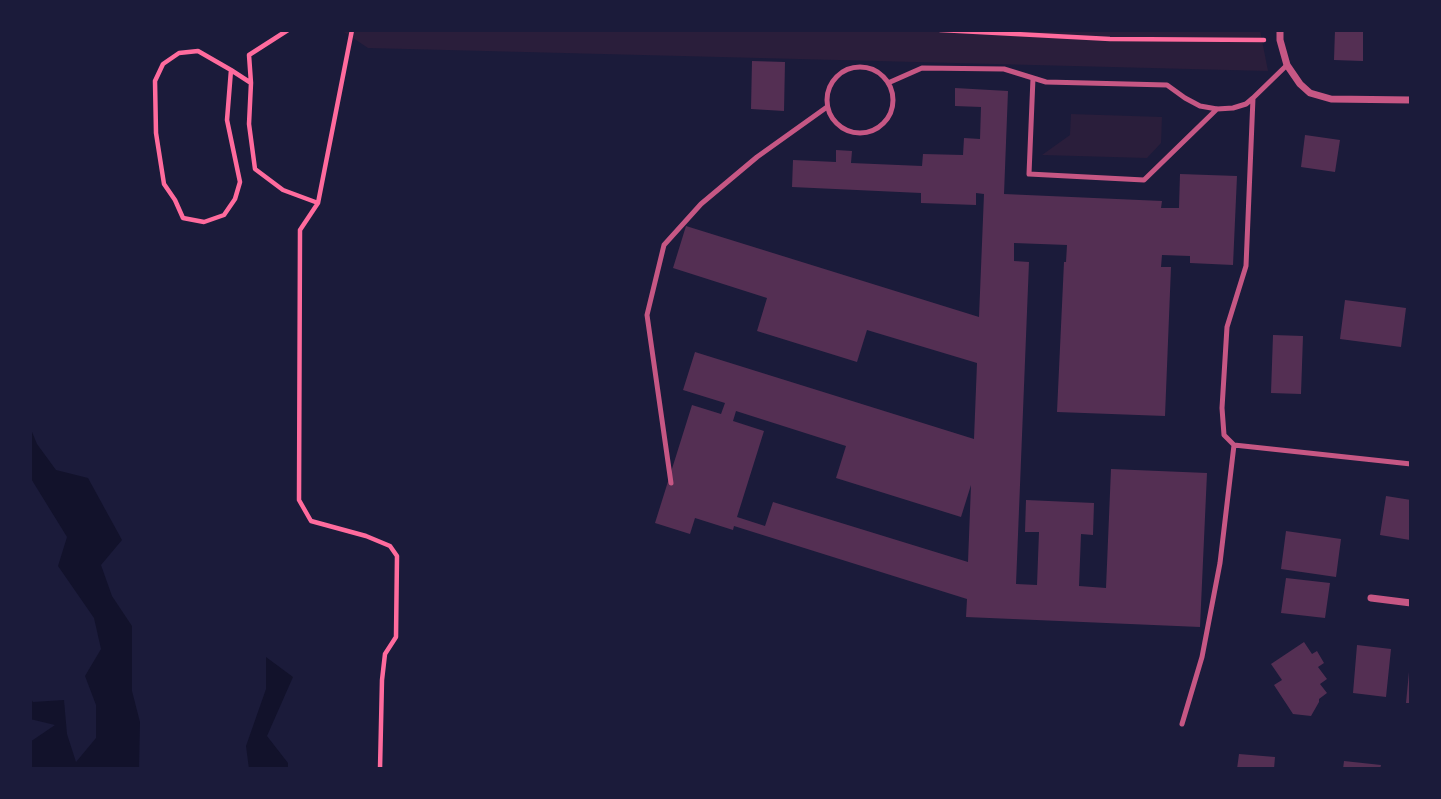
<!DOCTYPE html>
<html>
<head>
<meta charset="utf-8">
<style>
  body { margin:0 }
  #map { position:relative; width:1441px; height:799px; overflow:hidden; background:#1b1b3a; font-family:"Times New Roman",serif }
  canvas { display:block }
  .frame { position:absolute; inset:0; border:32px solid #1b1b3a; pointer-events:none }
</style>
</head>
<body>
<div id="map">
<canvas width="1441" height="799"></canvas>
<div class="frame"></div>
</div>
<script>
const ctx = document.querySelector('canvas').getContext('2d');
ctx.lineJoin = 'round';
function fillPath(path, color) {
  ctx.fillStyle = color;
  ctx.fill(path, 'evenodd');
}
function shape(rows) {
  const path = new Path2D();
  for (const r of rows) {
    if (r.length === 3) {
      path.moveTo(r[0] + r[2], r[1]);
      path.arc(r[0], r[1], r[2], 0, 2 * Math.PI);
      continue;
    }
    path.moveTo(r[0], r[1]);
    for (let i = 2; i < r.length; i += 2) path.lineTo(r[i], r[i + 1]);
  }
  return path;
}
function trace(path, color, width, dash) {
  ctx.strokeStyle = color;
  ctx.lineWidth = width;
  ctx.lineCap = dash ? 'butt' : 'round';
  ctx.setLineDash(dash || []);
  ctx.stroke(path);
}
fillPath(shape([
  [341,30,1260,30,1268,71,368,48],
  [1071,114,1162,117,1161,143,1147,158,1042,155,1070,135]
]), '#2a1e3b');
fillPath(shape([
  [30,427,37,444,56,470,88,478,122,540,101,565,112,596,132,626,132,691,140,722,139,769,30,769,30,742,55,725,30,719,30,698,33,702,64,700,67,734,76,762,96,738,96,705,85,676,101,649,94,618,58,566,67,537,30,477],
  [266,657,293,677,267,736,288,763,288,769,249,769,246,746,266,689]
]), '#12122b');
fillPath(shape([
  [1335,30,1363,30,1363,61,1334,60],
  [752,61,785,62,784,111,751,109],
  [955,88,1008,91,1004,194,1162,201,1161,208,1179,208,1180,174,1237,176,1233,265,1190,263,1190,256,1162,255,1161,267,1171,267,1165,416,1057,412,1064,262,1066,262,1067,245,1014,243,1014,261,1029,262,1016,584,1037,585,1039,532,1025,532,1026,500,1094,503,1093,535,1081,534,1079,586,1106,588,1111,469,1207,473,1200,627,966,617,967,599,734,526,733,530,695,518,690,534,655,523,692,405,721,414,725,403,683,390,695,352,974,439,977,363,867,330,857,362,757,331,767,298,673,268,686,226,979,317,984,194,976,193,976,205,921,203,921,193,792,187,793,160,836,162,836,150,852,151,851,163,922,166,923,154,963,155,964,138,980,139,981,107,955,106],
  [736,411,846,446,836,478,961,517,971,485,968,562,773,502,765,526,737,517,764,431,733,421],
  [1305,135,1340,140,1335,172,1301,167],
  [1345,300,1406,308,1401,347,1340,339],
  [1273,335,1303,336,1301,394,1271,393],
  [1386,496,1411,500,1410,540,1380,535],
  [1286,531,1341,539,1336,577,1281,569],
  [1286,578,1330,583,1325,618,1281,613],
  [1304,642,1312,654,1317,651,1324,663,1318,667,1327,679,1320,684,1327,693,1319,699,1319,702,1311,716,1293,714,1274,685,1282,680,1271,664],
  [1357,645,1391,649,1386,697,1353,693],
  [1409,672,1411,672,1411,703,1406,703],
  [1239,754,1275,757,1274,769,1237,769],
  [1344,761,1381,765,1380,769,1343,769]
]), '#542f53');
trace(shape([
  [288,30,249,55,251,83,249,124,255,169,283,190,318,203],
  [352,30,318,203,300,230,299,500,311,521,366,536,390,546,397,556,396,637,385,654,382,680,380,769],
  [940,30,1110,39,1264,40],
  [231,70,227,120,240,182,235,199,224,215,204,222,183,218,175,200,164,184,156,133,155,81,163,64,179,53,198,51,231,70,251,83]
]), '#ff6b9d', 4.5);
trace(shape([
  [1287,65,1253,98,1246,266,1227,327,1222,408,1224,435,1234,445,1411,464],
  [860,100,33],
  [1033,78,1029,174,1144,180,1217,109],
  [888,83,922,68,1004,69,1046,82,1167,85,1185,98,1200,106,1217,109,1233,108,1246,104,1253,98],
  [671,483,647,315,664,245,701,204,757,157,827,107],
  [1182,724,1202,657,1220,563,1234,445]
]), '#c65784', 5);
trace(shape([
  [1280,30,1280,40,1287,65,1300,84,1310,93,1331,99,1411,100],
  [1371,598,1411,603]
]), '#c65784', 7);
</script>
</body>
</html>
